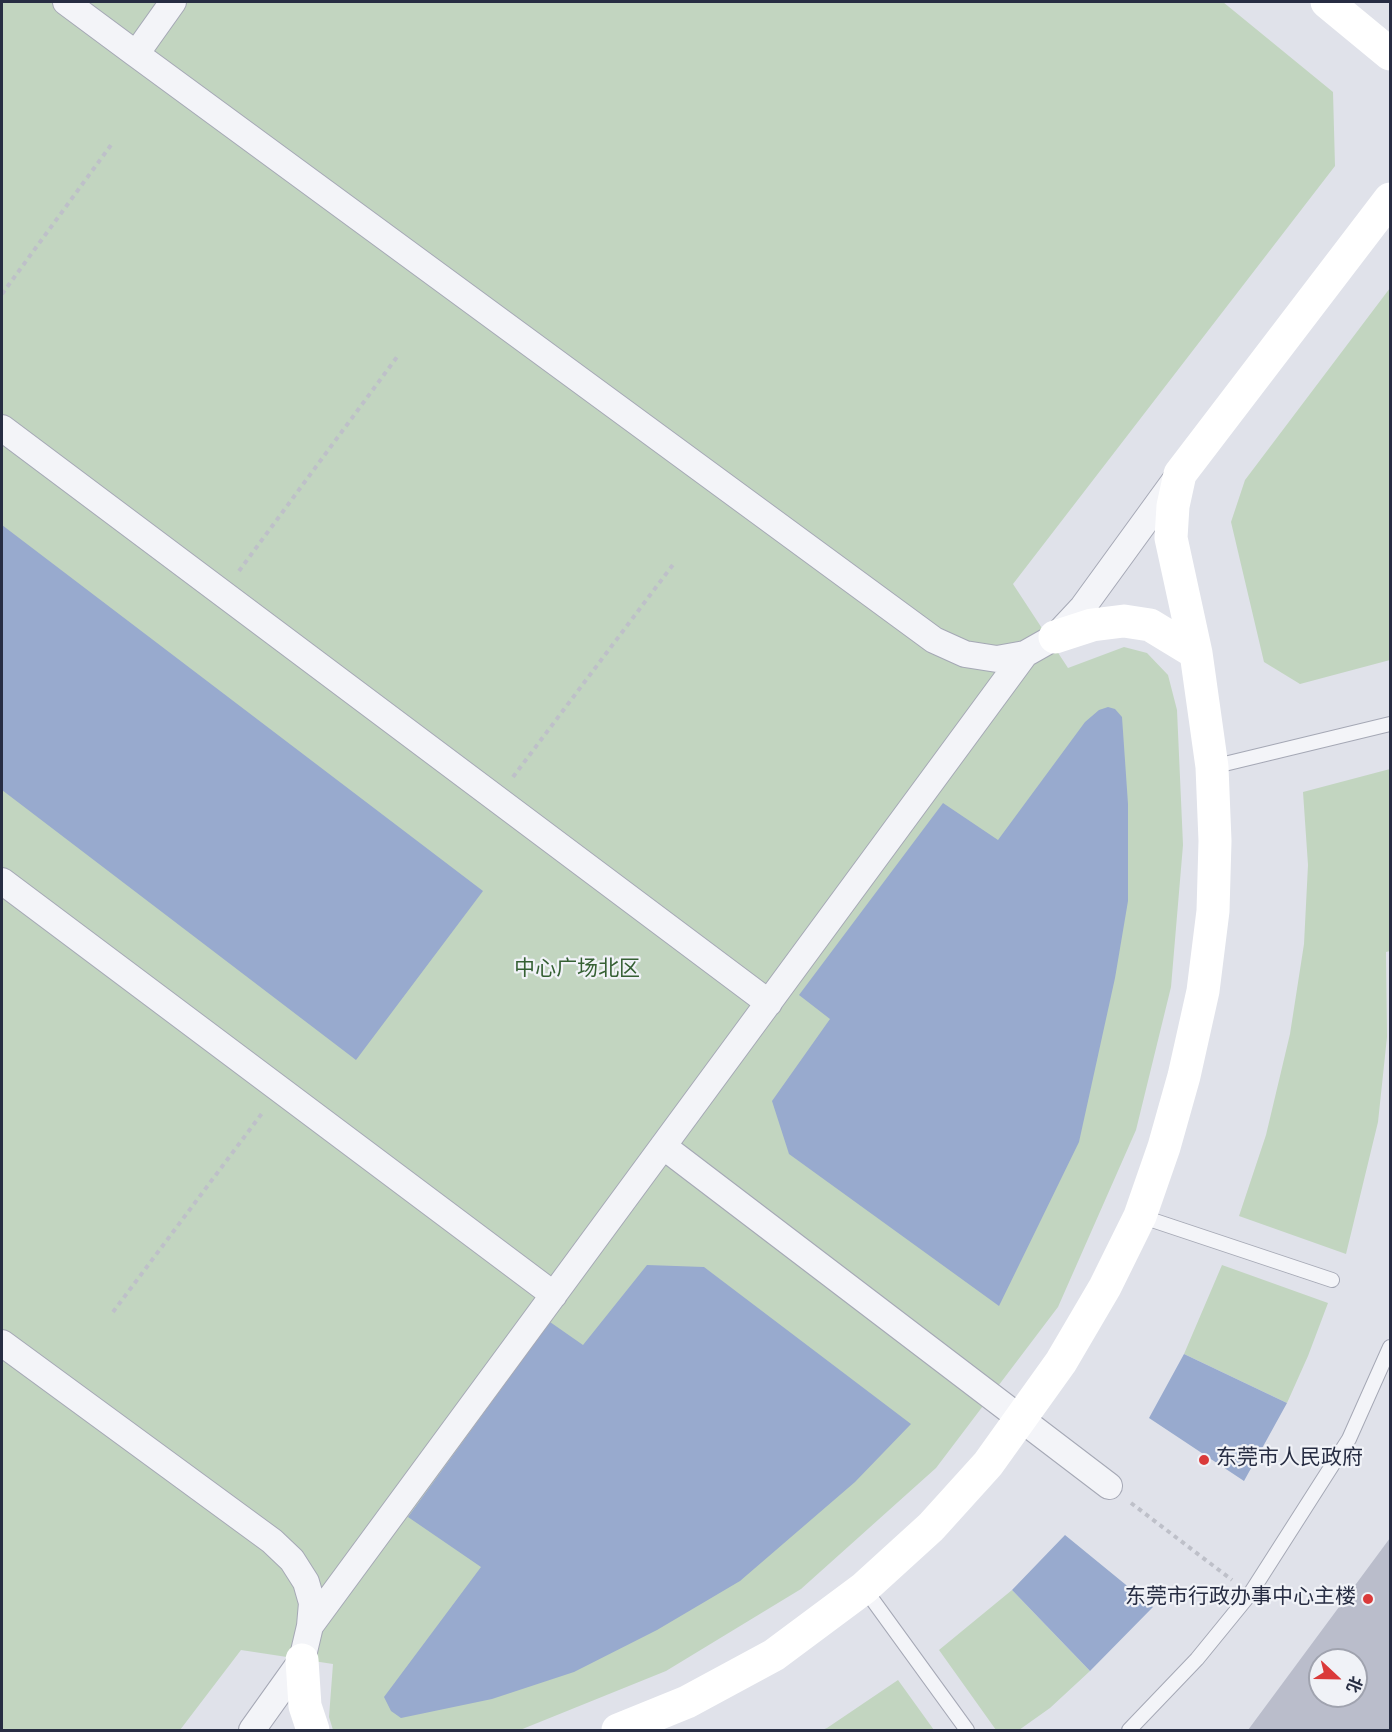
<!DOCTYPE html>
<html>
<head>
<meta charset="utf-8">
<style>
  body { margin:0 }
  #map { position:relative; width:1392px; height:1732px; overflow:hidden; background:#e0e2ea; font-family:Overpass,"Noto Sans SC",sans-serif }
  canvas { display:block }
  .frame { position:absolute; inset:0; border:3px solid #272d43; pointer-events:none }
  .north { position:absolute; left:1308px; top:1648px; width:60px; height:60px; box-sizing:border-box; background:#f0f2f7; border:2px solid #a0a3af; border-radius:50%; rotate:112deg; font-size:16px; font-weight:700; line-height:24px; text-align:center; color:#272d43 }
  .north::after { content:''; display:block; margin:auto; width:21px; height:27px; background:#da3a3a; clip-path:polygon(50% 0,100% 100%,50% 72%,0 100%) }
</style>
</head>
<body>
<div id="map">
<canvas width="1392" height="1732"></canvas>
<div class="frame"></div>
<div class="north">北</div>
</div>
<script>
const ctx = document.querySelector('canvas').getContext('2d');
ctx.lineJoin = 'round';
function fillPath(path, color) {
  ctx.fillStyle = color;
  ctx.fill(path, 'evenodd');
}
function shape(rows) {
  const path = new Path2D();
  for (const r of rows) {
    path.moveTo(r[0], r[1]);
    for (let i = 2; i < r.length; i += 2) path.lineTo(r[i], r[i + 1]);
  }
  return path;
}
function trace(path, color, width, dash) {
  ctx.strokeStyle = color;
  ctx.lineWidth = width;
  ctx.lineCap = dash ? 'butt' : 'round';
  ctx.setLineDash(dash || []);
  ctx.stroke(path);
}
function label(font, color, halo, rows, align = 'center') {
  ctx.font = font + ' Overpass,"Noto Sans SC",sans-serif';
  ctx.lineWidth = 4.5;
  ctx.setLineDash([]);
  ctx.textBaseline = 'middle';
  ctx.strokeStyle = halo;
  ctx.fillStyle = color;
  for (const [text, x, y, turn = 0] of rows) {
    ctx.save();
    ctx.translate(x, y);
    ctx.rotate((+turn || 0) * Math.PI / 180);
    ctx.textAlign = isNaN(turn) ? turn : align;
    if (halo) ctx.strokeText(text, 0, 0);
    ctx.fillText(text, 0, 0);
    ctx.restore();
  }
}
fillPath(shape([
  [2,2,1223,2,1333,92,1335,166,1013,584,1068,668,1124,647,1147,653,1168,675,1177,710,1183,845,1171,987,1136,1130,1058,1307,936,1468,801,1589,666,1671,520,1730,333,1730,329,1717,333,1664,241,1650,180,1730,2,1730],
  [1390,288,1390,660,1300,684,1264,662,1231,522,1245,480],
  [1390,769,1390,951,1386,952,1387,1037,1378,1122,1346,1254,1239,1216,1266,1135,1290,1034,1304,944,1308,865,1303,792],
  [1222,1265,1328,1303,1308,1356,1287,1403,1184,1354],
  [1012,1590,1090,1671,1050,1708,1019,1730,996,1730,939,1650],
  [898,1680,934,1730,822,1730,827,1728]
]), '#c2d5c0');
fillPath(shape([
  [2,525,483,891,356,1060,2,790],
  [1108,707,1115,709,1122,717,1128,804,1128,901,1115,978,1079,1142,999,1306,789,1154,772,1101,830,1019,799,995,943,803,998,840,1085,722,1099,710],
  [647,1265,704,1267,911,1424,855,1482,740,1581,657,1630,574,1672,492,1699,401,1718,391,1711,384,1697,481,1567,408,1517,550,1322,583,1345],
  [1184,1354,1287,1403,1244,1481,1149,1418],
  [1065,1535,1153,1607,1090,1671,1012,1590]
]), '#98aace');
fillPath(shape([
  [1390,1538,1390,1730,1248,1730],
  [1320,1660,1356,1660,1356,1696,1320,1696]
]), '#babdcb');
const lane = shape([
  [1212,767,1390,724],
  [1140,1216,1332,1280],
  [864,1588,967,1730],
  [1129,1730,1197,1659,1250,1594,1349,1439,1390,1347]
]);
const street = shape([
  [66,2,136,54],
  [173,2,136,54,934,640,965,654,997,659,1025,654,1055,637,1083,607,1176,479],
  [2,428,769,1003],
  [2,881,554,1295],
  [663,1146,1109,1486],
  [2,1343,272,1541,292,1560,306,1582,312,1603,310,1626,302,1660,252,1730],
  [310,1626,1025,654]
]);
trace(lane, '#a5a8b5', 16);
trace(street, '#a5a8b5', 28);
trace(shape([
  [2,294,111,145],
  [239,571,397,357],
  [513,777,675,562],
  [113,1312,263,1112],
  [1131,1503,1232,1580]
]), '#bec0c9', 4, [4.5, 4.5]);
trace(lane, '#f3f4f8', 14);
trace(street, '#f3f4f8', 26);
trace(shape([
  [1327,2,1390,54],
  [1055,637,1092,625,1124,621,1150,625,1196,653],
  [302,1660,305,1706,313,1730],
  [618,1730,687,1702,774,1655,864,1588,931,1527,988,1464,1061,1362,1105,1287,1140,1216,1164,1147,1184,1076,1203,991,1213,911,1215,841,1212,767,1196,653,1171,538,1173,506,1180,474,1390,199]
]), '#fff', 33);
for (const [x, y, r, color] of [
  [1204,1460,6,"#da3a3a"],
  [1368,1599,6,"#da3a3a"]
]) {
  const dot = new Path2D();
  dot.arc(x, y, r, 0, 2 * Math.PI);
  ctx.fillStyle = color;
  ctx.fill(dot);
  trace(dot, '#f0f2f7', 2);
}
label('21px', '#356033', '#f0f2f7', [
  ["中心广场北区",577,971]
]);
label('21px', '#272d43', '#f0f2f7', [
  ["东莞市人民政府",1216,1460],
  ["东莞市行政办事中心主楼",1356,1599,"right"]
], 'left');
</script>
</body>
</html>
